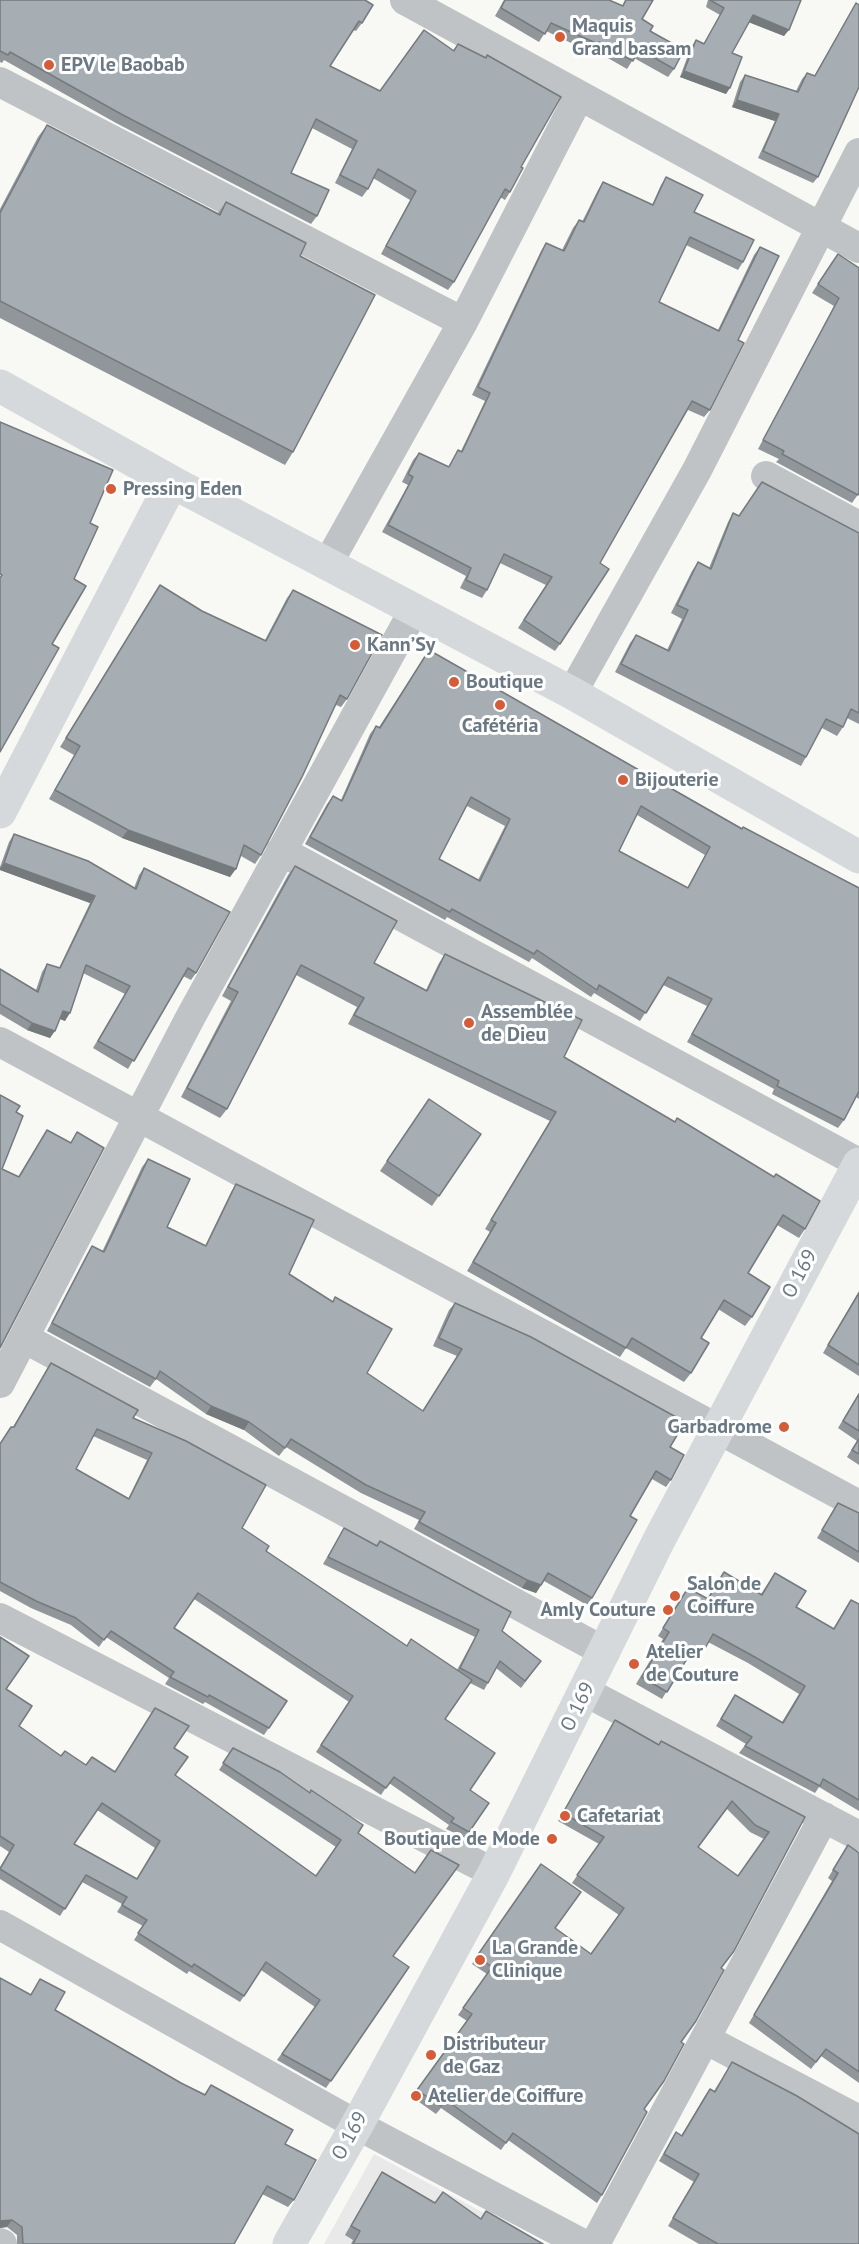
<!DOCTYPE html>
<html>
<head>
<meta charset="utf-8">
<style>
  body { margin:0 }
  canvas { display:block; background:#f8f8f5 }
</style>
</head>
<body>
<canvas width="859" height="2244"></canvas>
<script>
const ctx = document.querySelector('canvas').getContext('2d');
ctx.lineJoin = 'round';
function fillPath(path, color) {
  ctx.fillStyle = color;
  ctx.fill(path, 'evenodd');
}
function shape(rows) {
  const path = new Path2D();
  for (const r of rows) {
    path.moveTo(r[0], r[1]);
    for (let i = 2; i < r.length; i += 2) path.lineTo(r[i], r[i + 1]);
  }
  return path;
}
function trace(path, color, width, dash) {
  ctx.strokeStyle = color;
  ctx.lineWidth = width;
  ctx.lineCap = dash ? 'butt' : 'round';
  ctx.setLineDash(dash || []);
  ctx.stroke(path);
}
function label(font, color, halo, rows, align = 'center') {
  ctx.font = font + ' "PT Sans",sans-serif';
  ctx.lineWidth = 6;
  ctx.setLineDash([]);
  ctx.textBaseline = 'middle';
  ctx.strokeStyle = halo;
  ctx.fillStyle = color;
  for (const [text, x, y, turn = 0] of rows) {
    ctx.save();
    ctx.translate(x, y);
    ctx.rotate((+turn || 0) * Math.PI / 180);
    ctx.textAlign = isNaN(turn) ? turn : align;
    if (halo) ctx.strokeText(text, 0, 0);
    ctx.fillText(text, 0, 0);
    ctx.restore();
  }
}
fillPath(shape([
  [374,2154,542,2244,324,2244]
]), '#e8e9e8');
trace(shape([
  [405,0,859,248],
  [0,82,463,322],
  [766,476,859,526],
  [327,565,463,322,579,96],
  [572,693,697,470,859,153],
  [281,851,859,1163],
  [0,1042,859,1505],
  [24,1338,605,1652],
  [0,1383,190,1018,413,612],
  [0,1618,494,1873],
  [586,1692,859,1836],
  [0,1925,357,2125,583,2244],
  [705,2039,859,2120],
  [0,2243,2,2244],
  [595,2244,824,1817]
]), '#bfc3c6', 30);
trace(shape([
  [0,386,172,482,572,693,859,857],
  [0,812,172,482],
  [289,2244,357,2125,494,1873,659,1540,859,1164]
]), '#d5d9dc', 33);
fillPath(shape([
  [0,0,365,0,362,23,356,31,353,30,330,66,380,91,453,50,458,44,521,167,510,192,505,200,500,197,454,282,448,290,381,254,410,200,373,178,368,189,362,197,335,183,352,149,312,128,291,173,317,216,311,224,116,123,4,60,2,63,0,62],
  [504,0,609,0,622,6,625,0,653,0,642,19,674,69,668,77,634,58,627,69,594,50,592,53,546,31,539,42,495,16],
  [708,0,801,0,784,36,749,22,732,53,726,94,680,77,691,47,696,40,704,43,720,15,706,7],
  [856,3,818,177,813,183,758,158,775,121,732,107,740,82,745,75,796,91,802,79,807,73,814,76],
  [47,125,218,213,226,202,300,256,293,452,285,465,0,318,0,209,38,137],
  [666,177,694,212,743,262,738,270,686,245,659,302,718,330,754,255,760,247,738,340,710,410,704,417,688,410,600,563,560,644,555,651,518,628,546,585,500,563,487,590,482,598,460,588,466,576,382,532,408,485,402,482,413,460,419,453,448,467,458,450,461,451,485,401,472,395,541,251,546,243,562,250,573,228,579,220,582,222,598,190,603,182,652,205,661,185],
  [832,262,859,268,859,493,852,503,776,462,779,459,758,449,834,306,812,293],
  [733,513,739,516,859,533,859,724,847,718,843,727,837,736,822,728,806,757,801,766,615,672,630,643,636,635,667,650,682,619,671,613,692,571,698,562,709,568,728,522],
  [160,585,202,611,265,640,287,598,293,590,347,699,341,707,336,705,261,855,255,864,241,856,230,877,122,838,49,799,74,755,60,747],
  [429,650,742,828,859,887,859,1099,856,1097,844,1120,838,1128,772,1094,774,1089,687,1042,707,1006,663,985,640,1021,594,993,591,997,532,958,529,962,447,917,445,920,305,844,327,804,333,796,341,800,370,734,376,726,379,727],
  [467,806,505,826,478,880,439,859],
  [637,815,705,855,687,888,619,851],
  [14,834,134,888,139,875,144,868,196,973,191,980,183,976,128,1069,93,1048,125,994,83,973,65,1021,60,1019,50,1038,27,1030,0,1014,0,969,36,990,42,972,47,964,59,968,90,903,0,870,0,867,9,842],
  [295,866,374,963,426,990,439,963,445,954,564,1057,805,1229,799,1238,777,1225,748,1273,752,1317,745,1326,718,1309,701,1338,691,1373,684,1382,626,1348,620,1357,467,1271,490,1232,485,1229,550,1121,348,1024,357,1007,296,975,227,1109,220,1118,181,1097,231,1001,222,996,288,875],
  [0,1095,16,1112,2,1169,18,1177,47,1130,70,1143,77,1132,0,1348],
  [429,1099,481,1134,432,1206,380,1171],
  [148,1159,167,1227,205,1246,231,1192,236,1184,289,1274,367,1373,423,1411,457,1356,433,1346,449,1310,455,1303,670,1447,671,1480,666,1487,652,1479,630,1516,592,1598,587,1605,544,1581,536,1593,522,1588,414,1529,419,1520,361,1493,286,1447,279,1456,244,1430,206,1414,156,1379,150,1387,47,1331,87,1254,92,1246,102,1252,142,1167],
  [859,1291,859,1376,823,1353],
  [51,1363,133,1418,266,1551,407,1646,457,1670,475,1637,323,1564,344,1528,502,1631,541,1661,521,1688,496,1668,484,1690,470,1683,445,1719,470,1790,489,1803,465,1838,446,1829,449,1825,389,1783,381,1795,316,1752,349,1702,194,1599,174,1628,287,1701,264,1735,205,1702,203,1704,165,1684,169,1678,106,1637,99,1647,71,1625,31,1608,0,1591,0,1443,13,1427],
  [93,1436,147,1460,128,1499,76,1469],
  [859,1393,859,1465,847,1457,857,1441,838,1428],
  [838,1503,859,1513,859,1563,817,1538],
  [724,1572,761,1594,775,1573,796,1607,833,1629,851,1600,859,1604,859,1811,819,1787,815,1793,739,1753,746,1744,716,1726,735,1695,782,1722,799,1694,748,1663,708,1642,697,1659,689,1654,662,1699,636,1684,663,1639,658,1636,688,1588,707,1599],
  [0,1637,6,1689,19,1726,61,1756,86,1765,115,1772,174,1748,175,1775,316,1876,336,1847,219,1770,233,1748,358,1833,393,1957,409,1967,326,2088,277,2060,315,2007,261,1970,240,2002,189,1971,187,1974,134,1940,143,1926,117,1912,122,1904,82,1882,60,1916,0,1879,0,1867,9,1852,0,1846],
  [97,1810,155,1848,137,1879,74,1844],
  [615,1720,658,1744,805,1817,644,2109,602,2195,597,2203,508,2140,501,2150,441,2108,436,2114,412,2097,467,2021,458,2015,487,1974,472,1964,541,1864,555,1928,591,1954,619,1915,572,1883,599,1844,558,1821,610,1728],
  [727,1809,750,1832,764,1839,738,1876,698,1848],
  [848,1845,859,1853,859,2083,821,2056,811,2069,749,2023,832,1881,828,1878],
  [0,1978,30,1995,40,1979,55,2010,181,2083,205,2094,211,2085,285,2144,294,2200,288,2207,262,2194,234,2244,17,2244,17,2235,7,2227,0,2228],
  [732,2062,859,2244,699,2244,668,2226,694,2182,659,2161,671,2140,676,2132,681,2136,705,2096,710,2089,714,2091],
  [382,2172,435,2203,481,2219,486,2211,543,2244,351,2244,353,2240,345,2235,376,2181]
]), '#90969a');
fillPath(shape([
  [753,15,789,30,784,36,748,22],
  [684,71,730,88,726,94,680,77],
  [737,100,779,114,775,121,732,107],
  [128,830,236,869,230,877,122,838],
  [4,863,95,896,90,903,0,870,0,868],
  [63,1011,70,1013,65,1021,58,1018],
  [32,1023,55,1031,50,1038,27,1030],
  [211,1406,249,1422,244,1430,206,1414],
  [527,1580,541,1585,536,1593,522,1588],
  [12,2220,7,2227,0,2228,0,2221]
]), '#757a7d');
const building = shape([
  [0,0,365,0,373,5,362,23,359,21,330,66,380,91,424,30,454,51,458,44,486,58,487,55,561,97,521,167,523,168,510,192,505,189,454,282,386,246,416,191,378,169,368,189,340,175,357,141,316,119,291,173,329,190,317,216,121,114,10,52,8,55,0,51,0,0],
  [505,0,609,0,623,6,626,0,653,0,642,19,653,26,650,31,684,50,674,69,639,49,633,61,599,42,598,44,551,23,545,34,501,8,505,0],
  [710,0,801,0,789,30,753,15,732,53,742,57,730,88,684,71,696,40,704,44,724,8,710,0],
  [856,3,859,5,859,87,818,177,763,151,779,114,737,100,745,75,798,92,807,73,815,76,856,3],
  [47,125,220,215,226,202,306,243,300,256,375,295,293,452,0,301,0,213,47,125],
  [666,177,703,195,694,212,754,240,743,262,690,237,659,302,719,331,760,247,779,256,738,340,744,343,710,410,692,401,600,563,609,569,560,644,524,620,552,577,504,554,487,590,466,580,471,568,388,525,413,477,408,474,419,453,449,467,458,450,462,452,490,393,478,387,546,243,564,251,579,220,584,222,603,182,653,205,666,177],
  [838,254,859,268,859,493,858,495,782,454,784,451,763,440,839,298,818,284,838,254],
  [0,422,113,470,90,523,98,527,74,579,86,586,52,644,59,648,0,752,0,578,2,575,0,574,0,422],
  [762,482,859,533,859,713,851,709,843,727,826,719,806,757,621,664,636,635,669,651,688,610,677,605,698,562,711,569,733,513,739,516,762,482],
  [160,585,202,611,266,641,293,590,382,635,347,699,340,695,302,777,261,855,244,845,236,869,128,830,55,790,80,746,66,738,160,585],
  [429,650,742,829,743,827,859,888,859,1091,844,1120,777,1086,779,1081,692,1034,712,999,668,977,646,1013,599,985,597,990,537,950,534,954,452,909,450,912,310,837,333,796,342,801,376,726,380,728,429,650],
  [471,797,510,819,480,881,439,859,471,797],
  [641,806,710,847,688,888,619,851,641,806],
  [14,834,88,861,136,889,144,868,230,912,196,973,188,968,134,1061,98,1041,130,986,86,965,70,1013,63,1011,55,1031,32,1023,0,1004,0,969,38,992,47,964,60,968,95,896,4,863,14,834],
  [295,866,397,921,374,963,427,991,445,954,582,1020,564,1057,675,1122,677,1118,774,1177,776,1174,820,1201,805,1229,783,1215,748,1273,770,1287,752,1317,724,1300,701,1338,709,1343,691,1373,632,1338,626,1348,473,1262,496,1223,491,1220,556,1112,354,1015,364,998,301,965,227,1109,187,1088,238,992,228,987,295,866],
  [0,1095,20,1106,16,1112,23,1116,2,1169,19,1177,47,1130,71,1143,77,1132,104,1148,0,1348,0,1095],
  [429,1099,481,1134,439,1196,387,1161,429,1099],
  [148,1159,190,1179,167,1227,206,1246,236,1184,314,1220,289,1274,333,1302,335,1297,392,1329,367,1373,423,1411,462,1349,439,1338,455,1303,531,1337,685,1422,670,1447,684,1455,671,1480,656,1471,630,1516,637,1520,592,1598,548,1573,541,1585,527,1580,419,1522,425,1512,366,1485,291,1439,285,1448,249,1422,211,1406,160,1371,156,1379,52,1323,92,1246,104,1252,148,1159],
  [859,1293,859,1365,828,1345,859,1293],
  [51,1363,138,1410,133,1418,186,1441,266,1485,242,1528,269,1546,266,1551,407,1646,411,1639,472,1680,445,1719,495,1753,470,1790,489,1803,469,1832,451,1822,454,1818,394,1777,386,1788,321,1745,353,1696,198,1593,174,1628,287,1701,269,1728,209,1695,208,1697,170,1677,174,1672,111,1631,104,1640,76,1618,36,1601,0,1582,0,1444,11,1427,14,1427,51,1363],
  [97,1429,152,1453,129,1499,76,1469,97,1429],
  [859,1394,859,1431,843,1421,859,1394],
  [859,1439,859,1454,852,1450,859,1439],
  [838,1503,859,1513,859,1552,822,1530,838,1503],
  [344,1528,377,1546,380,1541,511,1612,502,1631,541,1661,525,1681,500,1661,488,1683,460,1668,479,1630,328,1557,344,1528],
  [724,1572,762,1595,775,1573,806,1591,796,1607,834,1629,851,1600,859,1604,859,1800,823,1779,820,1786,745,1746,752,1737,721,1719,735,1695,783,1723,805,1686,753,1656,713,1634,703,1652,694,1647,667,1692,642,1677,669,1632,663,1628,688,1588,708,1599,724,1572],
  [0,1637,29,1656,6,1689,32,1706,19,1726,61,1756,65,1751,86,1765,92,1757,115,1772,155,1708,189,1726,174,1748,188,1757,175,1775,316,1876,341,1840,223,1763,233,1748,280,1772,310,1793,311,1790,363,1825,358,1833,415,1873,431,1850,459,1865,393,1956,409,1967,331,2081,282,2054,320,2000,266,1962,244,1996,194,1964,192,1967,138,1933,147,1920,122,1905,127,1897,86,1875,65,1909,0,1869,14,1845,0,1836,0,1637],
  [102,1803,160,1841,137,1879,74,1844,102,1803],
  [615,1720,659,1745,661,1741,805,1817,734,1951,721,1968,724,1970,696,2021,681,2042,684,2044,664,2081,644,2109,647,2112,602,2195,513,2133,506,2143,446,2100,441,2106,417,2090,472,2014,463,2008,492,1967,477,1956,541,1864,581,1892,555,1928,591,1954,624,1908,577,1875,604,1837,563,1813,615,1720],
  [732,1801,755,1825,769,1832,738,1876,698,1847,732,1801],
  [848,1845,859,1853,859,2072,826,2049,816,2062,754,2015,838,1873,833,1870,848,1845],
  [0,1978,31,1995,40,1979,65,1992,55,2010,181,2083,205,2095,211,2085,293,2130,285,2144,316,2160,294,2200,267,2186,234,2244,23,2244,22,2227,12,2220,0,2221,0,1978],
  [732,2062,797,2096,859,2134,859,2244,718,2244,673,2218,699,2174,664,2154,676,2132,682,2136,710,2089,715,2092,732,2062],
  [382,2172,435,2203,443,2192,481,2219,486,2211,543,2244,353,2244,360,2231,351,2226,382,2172]
]);
fillPath(building, '#a7aeb3');
trace(building, '#757a7d', 1.5);
for (const [x, y, r, color] of [
  [560,37,6,"#d45c38"],
  [49,65,6,"#d45c38"],
  [111,489,6,"#d45c38"],
  [355,645,6,"#d45c38"],
  [454,682,6,"#d45c38"],
  [500,705,6,"#d45c38"],
  [623,780,6,"#d45c38"],
  [469,1023,6,"#d45c38"],
  [784,1427,6,"#d45c38"],
  [675,1596,6,"#d45c38"],
  [668,1610,6,"#d45c38"],
  [634,1664,6,"#d45c38"],
  [565,1816,6,"#d45c38"],
  [552,1839,6,"#d45c38"],
  [480,1960,6,"#d45c38"],
  [431,2055,6,"#d45c38"],
  [416,2096,6,"#d45c38"]
]) {
  const dot = new Path2D();
  dot.arc(x, y, r, 0, 2 * Math.PI);
  ctx.fillStyle = color;
  ctx.fill(dot);
  trace(dot, '#fff', 2);
}
label('bold 20px', '#697883', '#fff', [
  ["Maquis",572,26],
  ["Grand bassam",572,49],
  ["EPV le Baobab",61,65],
  ["Pressing Eden",123,489],
  ["Kann’Sy",367,645],
  ["Boutique",466,682],
  ["Cafétéria",500,726,"center"],
  ["Bijouterie",635,780],
  ["Assemblée",481,1012],
  ["de Dieu",481,1035],
  ["Garbadrome",772,1427,"right"],
  ["Salon de",687,1584],
  ["Coiffure",687,1607],
  ["Amly Couture",656,1610,"right"],
  ["Atelier",646,1652],
  ["de Couture",646,1675],
  ["Cafetariat",577,1816],
  ["Boutique de Mode",540,1839,"right"],
  ["La Grande",492,1948],
  ["Clinique",492,1971],
  ["Distributeur",443,2044],
  ["de Gaz",443,2067],
  ["Atelier de Coiffure",428,2096]
], 'left');
label('20px', '#697883', '#fff', [
  ["O 169",800,1274,-62],
  ["O 169",578,1707,-64],
  ["O 169",350,2136,-61]
]);
</script>
</body>
</html>
